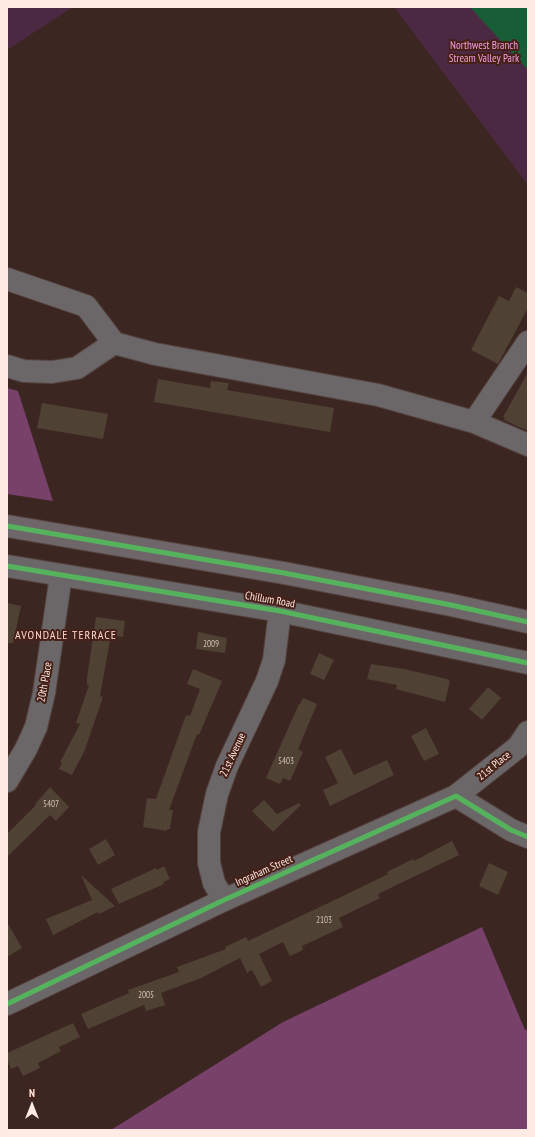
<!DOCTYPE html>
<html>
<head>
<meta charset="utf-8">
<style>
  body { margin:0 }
  #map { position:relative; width:535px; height:1137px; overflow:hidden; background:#3c2622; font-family:"PT Sans Narrow",sans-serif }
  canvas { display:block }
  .frame { position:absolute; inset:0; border:8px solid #ffeae4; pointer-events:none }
  .north { position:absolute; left:12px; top:1085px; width:40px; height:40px; -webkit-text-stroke:3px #462017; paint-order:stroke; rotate:0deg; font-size:11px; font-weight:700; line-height:16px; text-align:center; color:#ffeae4 }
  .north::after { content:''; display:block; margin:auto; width:14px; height:18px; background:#ffeae4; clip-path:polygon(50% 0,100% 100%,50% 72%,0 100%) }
</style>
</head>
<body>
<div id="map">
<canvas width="535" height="1137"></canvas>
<div class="frame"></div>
<div class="north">N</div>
</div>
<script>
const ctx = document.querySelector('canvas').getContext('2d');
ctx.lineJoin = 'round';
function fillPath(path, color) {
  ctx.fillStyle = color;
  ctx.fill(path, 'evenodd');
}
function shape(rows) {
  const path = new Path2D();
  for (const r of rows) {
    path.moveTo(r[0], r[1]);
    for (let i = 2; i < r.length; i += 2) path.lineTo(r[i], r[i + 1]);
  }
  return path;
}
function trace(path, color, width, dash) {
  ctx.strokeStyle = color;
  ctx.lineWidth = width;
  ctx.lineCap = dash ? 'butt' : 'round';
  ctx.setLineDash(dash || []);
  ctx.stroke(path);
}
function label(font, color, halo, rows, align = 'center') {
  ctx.font = font + ' "PT Sans Narrow",sans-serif';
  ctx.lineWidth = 4;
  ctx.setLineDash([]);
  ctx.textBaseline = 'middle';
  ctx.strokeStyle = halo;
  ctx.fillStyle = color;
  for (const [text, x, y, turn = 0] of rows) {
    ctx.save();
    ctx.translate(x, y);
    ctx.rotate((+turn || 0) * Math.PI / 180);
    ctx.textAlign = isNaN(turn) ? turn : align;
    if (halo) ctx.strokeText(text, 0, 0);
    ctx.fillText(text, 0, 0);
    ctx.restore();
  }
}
fillPath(shape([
  [7,7,73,7,7,50],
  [394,7,528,7,528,185]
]), '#4c2943');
fillPath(shape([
  [7,388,18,391,53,501,7,494],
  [482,927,525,1030,528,1029,528,1130,111,1130,283,1022]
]), '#77416a');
fillPath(shape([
  [470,7,528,7,528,70,479,17]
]), '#175e37');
fillPath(shape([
  [516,287,528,293,528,308,498,364,471,350,499,296,509,301],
  [528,372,528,431,504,420,505,418,503,417],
  [158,379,210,388,211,381,229,383,227,390,334,408,330,432,154,402],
  [42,403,108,414,103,439,37,428],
  [7,603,21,606,13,643,7,643],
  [96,617,125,621,123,637,111,635,100,696,103,697,84,752,72,775,59,769,62,763,60,762,80,724,76,723,89,685,87,685,87,678],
  [198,632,227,638,225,653,196,649],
  [319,653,334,660,324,680,310,674],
  [371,664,404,669,447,679,450,681,445,702,396,689,397,685,367,679],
  [193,669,222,681,199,735,197,734,169,810,173,810,170,829,167,829,167,831,143,827,147,798,156,799,186,715,190,716,200,689,187,684],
  [488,687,501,698,482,720,469,709],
  [303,698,317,704,298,749,303,752,290,781,283,778,280,784,266,778,299,704,300,704],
  [426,728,439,754,424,761,411,736],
  [341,749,354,775,387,760,394,775,330,806,323,790,338,783,325,757],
  [50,787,69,807,56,821,50,815,7,857,7,834,36,805,35,804],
  [264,800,277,814,299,803,301,805,273,832,252,811],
  [106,839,115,855,98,865,89,849],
  [452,841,459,855,378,894,380,898,339,918,343,927,302,946,303,950,290,956,283,942,259,954,272,981,261,987,252,970,247,973,240,958,201,978,161,993,165,1005,146,1011,144,1005,88,1029,81,1014,129,993,128,990,179,972,177,967,226,949,225,947,246,937,248,941,341,897,388,874,387,872,413,859,414,861],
  [489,863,508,872,498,895,479,886],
  [164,866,170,879,163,882,164,884,119,904,111,889,156,868,157,870],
  [81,875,115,906,99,914,98,912,53,935,46,919,92,900],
  [7,922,22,948,7,957],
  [73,1023,80,1037,59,1047,61,1051,38,1063,40,1068,23,1076,18,1066,11,1069,7,1059,7,1053]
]), '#4f4133');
const minor = shape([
  [7,279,86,306,114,343,155,354,378,395,474,422,528,445],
  [7,366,24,371,52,372,77,368,114,343],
  [474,422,528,342],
  [7,566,280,611,528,663],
  [7,781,26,749,36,727,44,693,61,575],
  [456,796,518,747,528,732],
  [224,900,214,883,209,863,209,832,217,794,227,766,267,681,274,660,280,611],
  [7,1004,224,900,456,796,511,830,528,837]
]);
const major = shape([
  [7,526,284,573,451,605,528,622]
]);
trace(minor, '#55433f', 24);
trace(major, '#55433f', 24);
trace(minor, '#6b6769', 22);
trace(major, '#6f6669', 22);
trace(shape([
  [7,526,284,573,451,605,528,622],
  [7,566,280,611,528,663],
  [7,1004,224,900,456,796,511,830,528,837]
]), '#56b35d', 5);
label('9px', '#d3c0b8', null, [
  ["2009",211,644],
  ["5403",286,761],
  ["5407",51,804],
  ["2103",324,920],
  ["2005",146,995]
]);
label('11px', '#f59fe3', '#462017', [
  ["Northwest Branch",484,46],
  ["Stream Valley Park",484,59]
]);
label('11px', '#ffeae4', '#462017', [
  ["Chillum Road",270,600,10],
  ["20th Place",45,682,-80],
  ["21st Avenue",233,755,-65],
  ["21st Place",494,766,-39],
  ["Ingraham Street",264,871,-24]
]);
ctx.letterSpacing = '1px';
label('12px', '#f8d9d1', '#462017', [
  ["AVONDALE TERRACE",66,636]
]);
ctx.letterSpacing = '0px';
</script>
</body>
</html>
